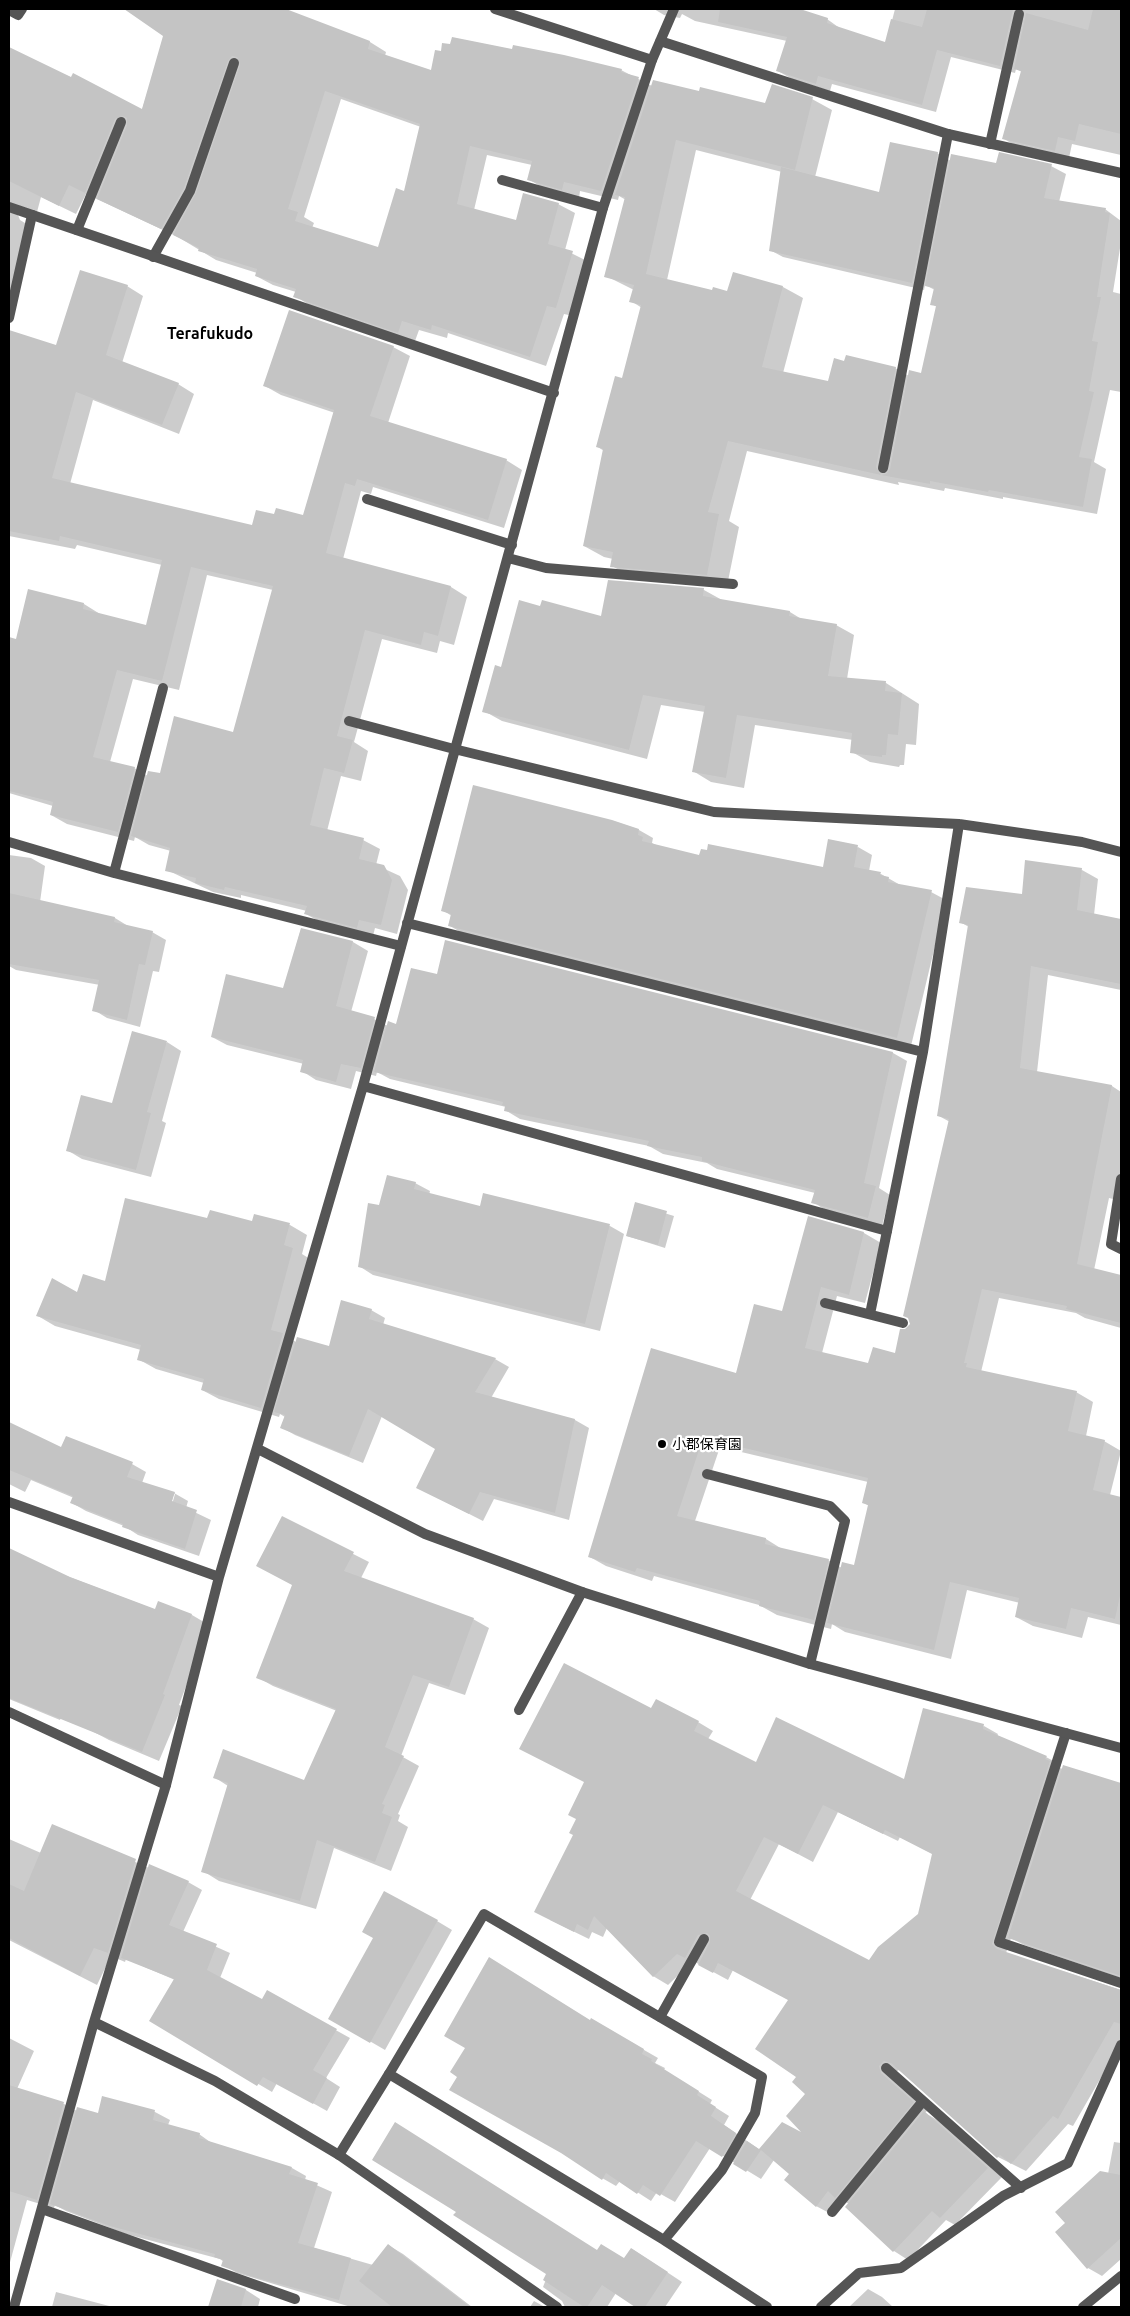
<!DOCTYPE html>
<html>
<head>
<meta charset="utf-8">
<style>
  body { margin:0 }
  #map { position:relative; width:1130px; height:2316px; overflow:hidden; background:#fff; font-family:Ubuntu,sans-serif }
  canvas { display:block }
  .frame { position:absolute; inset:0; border:10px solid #000; pointer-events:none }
</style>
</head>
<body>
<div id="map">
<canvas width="1130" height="2316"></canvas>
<div class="frame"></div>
</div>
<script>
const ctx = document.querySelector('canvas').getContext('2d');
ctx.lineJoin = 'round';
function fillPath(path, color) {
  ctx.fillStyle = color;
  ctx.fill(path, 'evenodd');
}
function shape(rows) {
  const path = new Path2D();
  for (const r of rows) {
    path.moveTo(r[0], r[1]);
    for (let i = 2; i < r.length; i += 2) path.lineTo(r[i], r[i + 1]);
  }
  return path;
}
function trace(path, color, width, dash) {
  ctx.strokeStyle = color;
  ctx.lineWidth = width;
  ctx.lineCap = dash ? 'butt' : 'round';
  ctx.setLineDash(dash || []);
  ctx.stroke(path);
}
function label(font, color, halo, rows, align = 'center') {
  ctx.font = font + ' Ubuntu,"Noto Sans JP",sans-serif';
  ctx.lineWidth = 4.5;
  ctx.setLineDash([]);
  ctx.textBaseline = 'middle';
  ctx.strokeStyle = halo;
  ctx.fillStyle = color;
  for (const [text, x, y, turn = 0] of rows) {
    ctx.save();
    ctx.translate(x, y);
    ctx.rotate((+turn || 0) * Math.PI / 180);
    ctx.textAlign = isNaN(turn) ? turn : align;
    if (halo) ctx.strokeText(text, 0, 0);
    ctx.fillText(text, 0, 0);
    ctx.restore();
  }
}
fillPath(shape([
  [126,9,283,9,370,42,386,52,385,56,432,72,621,70,652,86,766,105,812,99,832,110,815,177,880,193,937,153,951,161,1051,166,1066,174,1059,202,1105,209,1121,221,1121,242,1113,292,1121,294,1121,392,1110,390,1094,462,1106,469,1097,514,1003,497,1003,499,945,488,944,491,898,482,899,485,747,451,729,521,739,527,727,586,631,577,612,566,613,559,604,557,584,546,604,451,598,447,623,379,642,308,631,301,634,290,606,276,626,200,619,196,618,200,580,191,579,198,545,189,528,179,532,165,487,155,474,210,516,221,558,204,575,213,565,250,589,262,573,316,564,314,546,366,448,333,447,338,419,330,415,341,311,306,295,296,296,292,273,285,256,276,257,273,216,260,178,237,86,194,76,214,41,197,37,212,18,215,20,220,33,228,9,328,9,96,33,60,142,110,165,35],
  [341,99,421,127,405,193,378,249,312,228,314,223,304,217],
  [696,150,782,172,770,250,783,257,924,290,925,285,935,290,932,304,937,307,922,375,909,376,895,368,829,383,783,373,803,298,783,287,733,274,728,293,713,292,667,280],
  [654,9,796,9,827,19,841,29,886,44,895,9,1121,9,1121,155,1072,144,1069,158,1018,147,1004,139,1022,72,1016,69,1015,73,951,57,936,112,832,84,830,91,792,79,778,71,787,41,695,21,682,14,680,18,664,15],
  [127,286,143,296,122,363,178,384,194,394,179,434,93,400,70,484,253,526,275,516,304,516,335,413,281,395,265,386,393,347,410,356,388,423,506,460,522,470,504,528,373,487,371,494,361,491,343,559,451,587,467,597,454,645,440,641,437,653,382,639,354,742,368,751,361,781,341,776,327,831,363,840,380,849,376,865,400,876,408,890,397,934,375,928,373,936,322,923,306,914,307,911,241,895,241,898,213,892,167,870,171,851,149,845,135,837,134,841,67,824,51,815,53,806,9,793,9,639,17,641,84,604,100,614,147,627,162,565,77,545,75,549,9,536,9,331,57,347],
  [207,575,273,590,234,734,161,775,148,776,134,768,110,762,133,679,179,690],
  [609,582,704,590,722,600,790,612,803,620,836,625,854,635,847,679,886,683,919,704,916,745,906,744,904,765,900,765,899,767,870,762,852,752,853,740,755,725,744,788,711,782,693,771,705,712,661,705,647,759,502,721,484,711,502,668,541,607,602,618],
  [639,830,653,838,652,843,658,846,700,856,824,868,858,847,872,855,869,871,881,874,902,886,931,892,946,900,911,1046,464,934,450,926,452,916,442,910],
  [9,855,31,858,45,866,40,902,115,918,128,926,152,932,166,940,159,972,153,971,140,1027,107,1018,94,1010,100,985,16,970,9,966],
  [1082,870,1098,879,1094,915,1121,920,1121,990,1048,975,1037,1072,1112,1086,1121,1092,1121,1201,1109,1198,1094,1270,1121,1276,1121,1328,1085,1318,1076,1313,999,1298,981,1372,1076,1392,1093,1402,1086,1436,1104,1441,1121,1451,1110,1495,1121,1498,1121,1625,1088,1617,1082,1638,1033,1626,1016,1617,1020,1603,967,1590,951,1659,845,1632,832,1624,831,1629,777,1615,759,1605,654,1576,652,1581,606,1566,590,1557,737,1374,783,1312,809,1218,864,1233,881,1243,865,1303,837,1296,822,1353,869,1365,896,1354,906,1331,911,1325,950,1122,939,1116,969,927,960,922],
  [720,1447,868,1482,863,1502,869,1506,855,1566,842,1568,828,1560,782,1549,766,1539,695,1521],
  [301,929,353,942,368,951,351,1012,374,1019,388,1026,397,1025,438,976,446,941,893,1053,907,1061,879,1188,890,1195,882,1226,827,1211,813,1202,815,1193,717,1169,707,1163,663,1154,649,1146,520,1119,505,1110,506,1107,390,1079,377,1072,376,1076,356,1071,351,1089,316,1080,302,1071,304,1064,227,1045,212,1037,284,989],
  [167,1042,181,1051,162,1121,166,1123,151,1177,82,1159,67,1150,112,1105],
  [415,1183,430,1191,429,1195,481,1208,610,1226,624,1234,600,1331,373,1275,359,1266,380,1207],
  [635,1204,674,1216,665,1248,627,1236],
  [255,1215,290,1225,307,1235,302,1254,310,1259,289,1338,296,1342,330,1347,371,1310,385,1318,383,1325,495,1359,509,1367,491,1398,575,1420,589,1428,569,1520,494,1499,483,1521,418,1488,437,1449,382,1416,363,1463,295,1435,281,1427,285,1417,280,1414,279,1417,219,1399,202,1390,204,1383,156,1369,138,1359,141,1350,55,1326,38,1316,78,1293,106,1282,208,1220,253,1223],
  [9,1424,62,1449,132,1464,146,1472,142,1483,174,1493,188,1501,186,1508,211,1520,199,1556,138,1535,124,1526,86,1511,72,1503,74,1498,31,1480,25,1492,9,1484],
  [173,1494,175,1494,171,1508],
  [282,1518,369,1562,361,1578,473,1619,489,1628,465,1695,429,1683,401,1756,419,1766,398,1814,400,1815,398,1821,408,1827,391,1871,334,1848,316,1909,219,1881,203,1871,228,1786,214,1777,304,1782,337,1711,273,1686,257,1677,293,1585],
  [10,1550,64,1575,156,1610,159,1602,192,1615,209,1625,179,1705,182,1706,159,1761,109,1740,92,1731,108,1622,60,1720,9,1699],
  [652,1710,698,1722,713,1731,708,1739,756,1764,905,1781,984,1726,998,1734,997,1737,1046,1757,1061,1765,1060,1768,1063,1769,1064,1766,1121,1784,1121,1978,1024,1945,1011,1938,1006,1953,1121,1990,1121,2043,1073,2126,1068,2124,1026,2171,998,2157,899,2070,895,2072,927,2111,925,2113,939,2121,1002,2177,955,2225,946,2220,908,2260,894,2251,849,2204,842,2200,831,2214,816,2206,790,2174,774,2160,761,2179,710,2148,675,2202,657,2192,651,2201,620,2181,616,2186,602,2178,592,2020,658,2058,655,2063,665,2068,664,2070,712,2100,710,2104,729,2116,724,2125,760,2150,806,2136,807,2093,798,2077,789,2000,733,1970,728,1980,693,1961,668,1985,653,1976,607,1928,603,1937,592,1932,589,1939,550,1920],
  [838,1812,898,1841,900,1837,933,1854,919,1914,869,1961,750,1900,779,1844,813,1862],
  [53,1826,149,1868,188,1882,202,1890,183,1932,230,1953,220,1978,262,2001,267,1992,350,2038,326,2078,340,2087,327,2111,277,2083,272,2092,151,2021,175,1980,126,1959,125,1962,111,1956,97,1985,9,1940,9,1839,41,1853],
  [437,1921,452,1930,385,2050,330,2018],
  [9,2038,34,2051,17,2089,64,2104,77,2111,99,2115,103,2097,155,2112,170,2120,168,2125,199,2134,213,2144,292,2168,306,2176,305,2180,332,2192,314,2248,373,2265,388,2245,403,2254,472,2307,351,2307,237,2273,223,2265,224,2262,220,2259,126,2234,66,2211,55,2205,54,2208,27,2200,9,2266],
  [1114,2142,1121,2143,1121,2259,1102,2276,1088,2268,1067,2223,1108,2174],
  [632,2249,682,2282,665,2307,638,2307,616,2293,607,2307,565,2307,562,2301,543,2287,548,2274,598,2252,625,2259],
  [218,2280,246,2290,260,2299,258,2307,210,2307],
  [868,2289,882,2297,893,2307,849,2307],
  [56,2292,113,2307,52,2307],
  [534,2301,545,2307,530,2307]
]), '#0003');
fillPath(shape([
  [124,9,286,9,370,41,368,49,431,70,435,50,441,51,442,43,450,44,452,37,512,49,513,45,564,55,622,69,621,72,639,77,601,191,564,182,562,190,527,180,532,161,470,146,457,204,516,220,523,193,559,203,548,244,573,251,556,308,547,306,530,357,432,325,431,330,402,321,398,333,293,297,296,289,255,276,257,269,198,251,199,248,173,235,196,193,240,65,237,57,232,56,228,61,184,188,161,229,97,199,127,125,127,118,123,116,115,119,85,193,69,185,59,206,9,181,9,47,71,77,73,73,142,109,163,36],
  [325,91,420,124,404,191,396,188,378,247,295,221,298,212,288,209],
  [720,9,800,9,828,18,827,23,885,42,891,19,922,27,927,9,1013,10,1000,66,937,50,922,105,818,76,816,84,776,71,787,37,718,22],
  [1093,9,1121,9,1121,134,1079,124,1075,141,1058,137,1055,151,1002,139,1021,71,1014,69,1026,13,1088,30],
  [653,80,699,91,700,87,765,103,772,84,813,97,795,170,676,140,646,274,712,290,713,287,727,291,733,272,783,286,762,367,828,381,834,358,844,361,846,355,896,367,876,467,881,475,728,441,708,512,719,514,707,575,610,567,613,552,583,546,603,449,596,447,615,376,622,378,641,305,629,302,634,285,604,277,625,197,615,195],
  [890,142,938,152,912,283,769,251,781,167,879,192],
  [999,152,1052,164,1044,198,1106,208,1105,212,1110,213,1097,297,1101,297,1092,341,1098,342,1089,391,1094,392,1079,457,1092,459,1083,507,989,490,988,492,930,481,930,484,897,478,881,475,886,474,890,469,909,370,921,373,936,306,930,305,934,288,925,286,951,154,996,163],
  [80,270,128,285,106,355,179,383,162,425,76,392,52,478,252,525,256,510,274,514,276,508,303,515,334,410,263,386,289,310,394,346,370,416,507,459,488,520,357,479,355,486,345,483,326,553,451,586,438,636,424,632,421,645,365,630,337,736,353,740,344,773,324,768,310,825,364,838,359,859,384,865,392,880,381,925,359,920,357,928,304,914,307,906,225,887,224,890,195,883,196,878,165,871,170,848,131,836,148,771,160,773,174,716,233,732,273,586,191,567,162,681,117,670,93,757,135,767,118,832,50,815,53,802,9,791,9,637,16,639,28,589,84,603,83,609,146,625,162,560,60,536,59,541,9,531,9,330,56,345],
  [608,580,704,588,703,596,790,611,789,616,837,624,828,676,886,681,885,691,902,693,898,735,888,734,886,755,882,755,882,757,850,753,852,733,737,715,726,778,692,772,705,706,643,695,629,750,482,712,495,665,501,667,519,600,540,606,542,600,601,616],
  [473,785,612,820,639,829,638,835,643,837,642,841,699,855,701,849,707,850,708,844,823,867,828,839,858,845,854,867,881,872,880,875,889,877,888,882,932,890,897,1038,448,926,451,914,441,911],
  [1025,860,1082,868,1077,910,1121,919,1121,984,1031,966,1020,1068,1112,1085,1077,1264,1121,1275,1121,1323,1066,1309,1067,1306,982,1289,964,1363,967,1363,966,1367,1077,1391,1068,1431,1105,1440,1093,1490,1121,1497,1121,1591,1115,1619,1071,1608,1066,1629,1015,1617,1019,1598,950,1582,934,1650,827,1623,842,1562,854,1565,868,1505,862,1503,868,1478,703,1438,677,1516,766,1538,765,1544,829,1559,814,1620,759,1606,760,1601,637,1568,635,1572,588,1557,651,1348,736,1373,754,1304,782,1311,808,1216,864,1232,849,1295,821,1287,805,1348,868,1363,873,1347,895,1353,900,1329,905,1329,910,1324,908,1318,903,1316,949,1119,937,1116,968,925,959,923,966,887,1022,894],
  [9,893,115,917,114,922,153,931,145,965,139,964,127,1020,92,1011,99,980,9,964],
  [301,928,353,941,336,1006,375,1017,361,1068,341,1064,336,1082,300,1072,303,1060,211,1037,226,974,283,988],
  [445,940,893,1052,864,1183,876,1186,868,1218,811,1203,815,1190,702,1161,702,1157,647,1146,649,1141,504,1111,505,1106,502,1105,503,1102,374,1072,388,1021,396,1024,411,968,437,974],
  [132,1031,167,1041,147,1112,151,1113,136,1170,66,1151,81,1095,112,1103],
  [387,1175,416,1182,414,1189,480,1206,483,1193,610,1224,585,1324,358,1267,368,1203,379,1205],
  [125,1198,207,1218,210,1210,252,1221,254,1214,290,1223,284,1245,293,1248,271,1330,283,1333,261,1408,201,1390,204,1379,137,1360,141,1345,36,1316,52,1278,77,1292,83,1274,105,1281],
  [635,1202,667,1211,658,1245,626,1236],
  [341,1300,372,1309,369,1319,496,1358,475,1392,575,1419,555,1513,480,1492,469,1514,416,1488,435,1449,368,1409,349,1456,280,1428,285,1415,274,1412,297,1337,329,1346],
  [9,1422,61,1447,66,1436,133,1462,127,1477,175,1492,172,1501,197,1510,185,1549,122,1527,123,1524,70,1503,73,1496,9,1470],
  [282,1516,354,1552,344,1571,474,1618,449,1687,413,1675,385,1747,404,1756,382,1804,385,1805,382,1813,392,1817,375,1862,317,1840,300,1901,201,1872,228,1783,213,1778,223,1749,304,1780,336,1709,256,1678,292,1585,256,1566],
  [9,1548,70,1577,155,1609,158,1601,192,1614,163,1694,165,1695,142,1752,9,1698],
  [564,1663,651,1708,656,1699,699,1721,694,1731,756,1762,776,1717,904,1779,923,1708,984,1724,983,1729,1047,1756,1045,1759,1050,1761,992,1944,997,1949,1121,1990,1121,2024,1114,2022,1058,2119,1053,2116,1011,2164,1000,2155,997,2158,891,2063,884,2061,879,2066,881,2073,914,2102,835,2198,828,2191,816,2207,784,2180,789,2174,761,2150,746,2172,733,2164,747,2141,759,2149,782,2122,801,2132,786,2116,805,2094,792,2082,796,2077,755,2049,788,2000,718,1963,713,1973,698,1965,710,1942,710,1936,707,1933,698,1935,685,1958,677,1954,653,1977,594,1916,588,1930,577,1924,574,1932,534,1912,573,1835,569,1833,576,1819,568,1815,584,1782,519,1749],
  [823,1805,883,1834,885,1830,932,1854,918,1914,878,1947,869,1960,736,1891,764,1837,798,1854],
  [1063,1765,1121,1783,1121,1976,1008,1938],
  [52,1824,136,1859,108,1953,94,1948,80,1976,9,1938,9,1884,24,1891],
  [149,1864,189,1881,169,1925,217,1944,207,1970,262,1999,267,1990,337,2029,313,2070,327,2078,313,2104,263,2077,257,2086,149,2021,174,1979,121,1958],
  [384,1891,438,1920,370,2043,328,2019,373,1938,362,1932],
  [489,1957,590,2020,591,2018,644,2049,642,2054,652,2059,651,2061,699,2091,697,2095,716,2107,711,2116,736,2133,722,2157,696,2141,660,2196,643,2185,637,2194,606,2173,602,2180,561,2153,449,2090,457,2077,450,2072,465,2048,444,2036],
  [9,2085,64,2102,37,2200,9,2191],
  [102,2096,155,2110,153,2120,200,2133,199,2138,292,2167,289,2174,318,2183,298,2243,351,2258,339,2300,250,2276,221,2266,223,2260,214,2257,215,2254,110,2226,50,2204,77,2107,98,2113],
  [924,2111,988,2168,940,2218,932,2211,893,2252,845,2207],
  [395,2122,597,2250,601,2244,624,2258,631,2248,668,2272,645,2307,635,2307,602,2285,587,2307,584,2307,543,2280,546,2274,453,2215,456,2212,372,2160],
  [1100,2171,1121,2175,1121,2238,1087,2269,1055,2232,1065,2223,1055,2212],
  [388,2244,470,2307,392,2307,359,2281],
  [217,2279,246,2289,241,2307,208,2307]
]), '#c4c4c4');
trace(shape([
  [495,9,652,60],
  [990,144,1019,14],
  [502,180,603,208],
  [77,230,121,122],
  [153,257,190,191,234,63],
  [9,318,32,215],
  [883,468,948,134],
  [367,499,512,545],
  [508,558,546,568,733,584],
  [349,721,454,749],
  [9,842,114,873,401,946],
  [114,873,163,688],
  [825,1303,903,1323],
  [870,1314,887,1231],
  [707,1474,830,1506,845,1521,810,1664],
  [519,1710,582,1592],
  [9,1712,166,1785],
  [1066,1733,999,1942,1121,1983],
  [660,2017,704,1939],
  [886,2068,1021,2188],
  [339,2155,389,2074],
  [42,2209,295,2299],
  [832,2212,923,2101]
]), '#555', 10);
trace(shape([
  [9,10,18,15,22,9],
  [660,41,948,134,1121,173],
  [9,207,554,393],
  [454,749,714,812,959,824,1082,842,1121,852],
  [407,923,923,1052],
  [363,1086,887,1231,923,1052,959,824],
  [1121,1179,1111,1244,1121,1249],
  [258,1449,425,1534,582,1592,810,1664,1121,1748],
  [9,1502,219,1577],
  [94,2022,215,2081,339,2155,557,2307],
  [664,2240,722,2170,755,2113,762,2077,484,1914,389,2074,664,2240,767,2307],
  [14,2307,94,2022,166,1785,219,1577,363,1086,603,208,652,60,674,9],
  [821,2307,859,2273,901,2268,1003,2196,1068,2163,1121,2045],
  [1083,2307,1121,2276]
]), '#555', 10);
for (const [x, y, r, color] of [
  [662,1444,5,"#000"]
]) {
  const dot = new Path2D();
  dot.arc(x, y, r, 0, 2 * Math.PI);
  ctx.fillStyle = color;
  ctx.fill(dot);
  trace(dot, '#fff', 2);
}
label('14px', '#000', '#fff', [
  ["小郡保育園",672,1444]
], 'left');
label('bold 16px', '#000', '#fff', [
  ["Terafukudo",210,334]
]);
</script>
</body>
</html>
